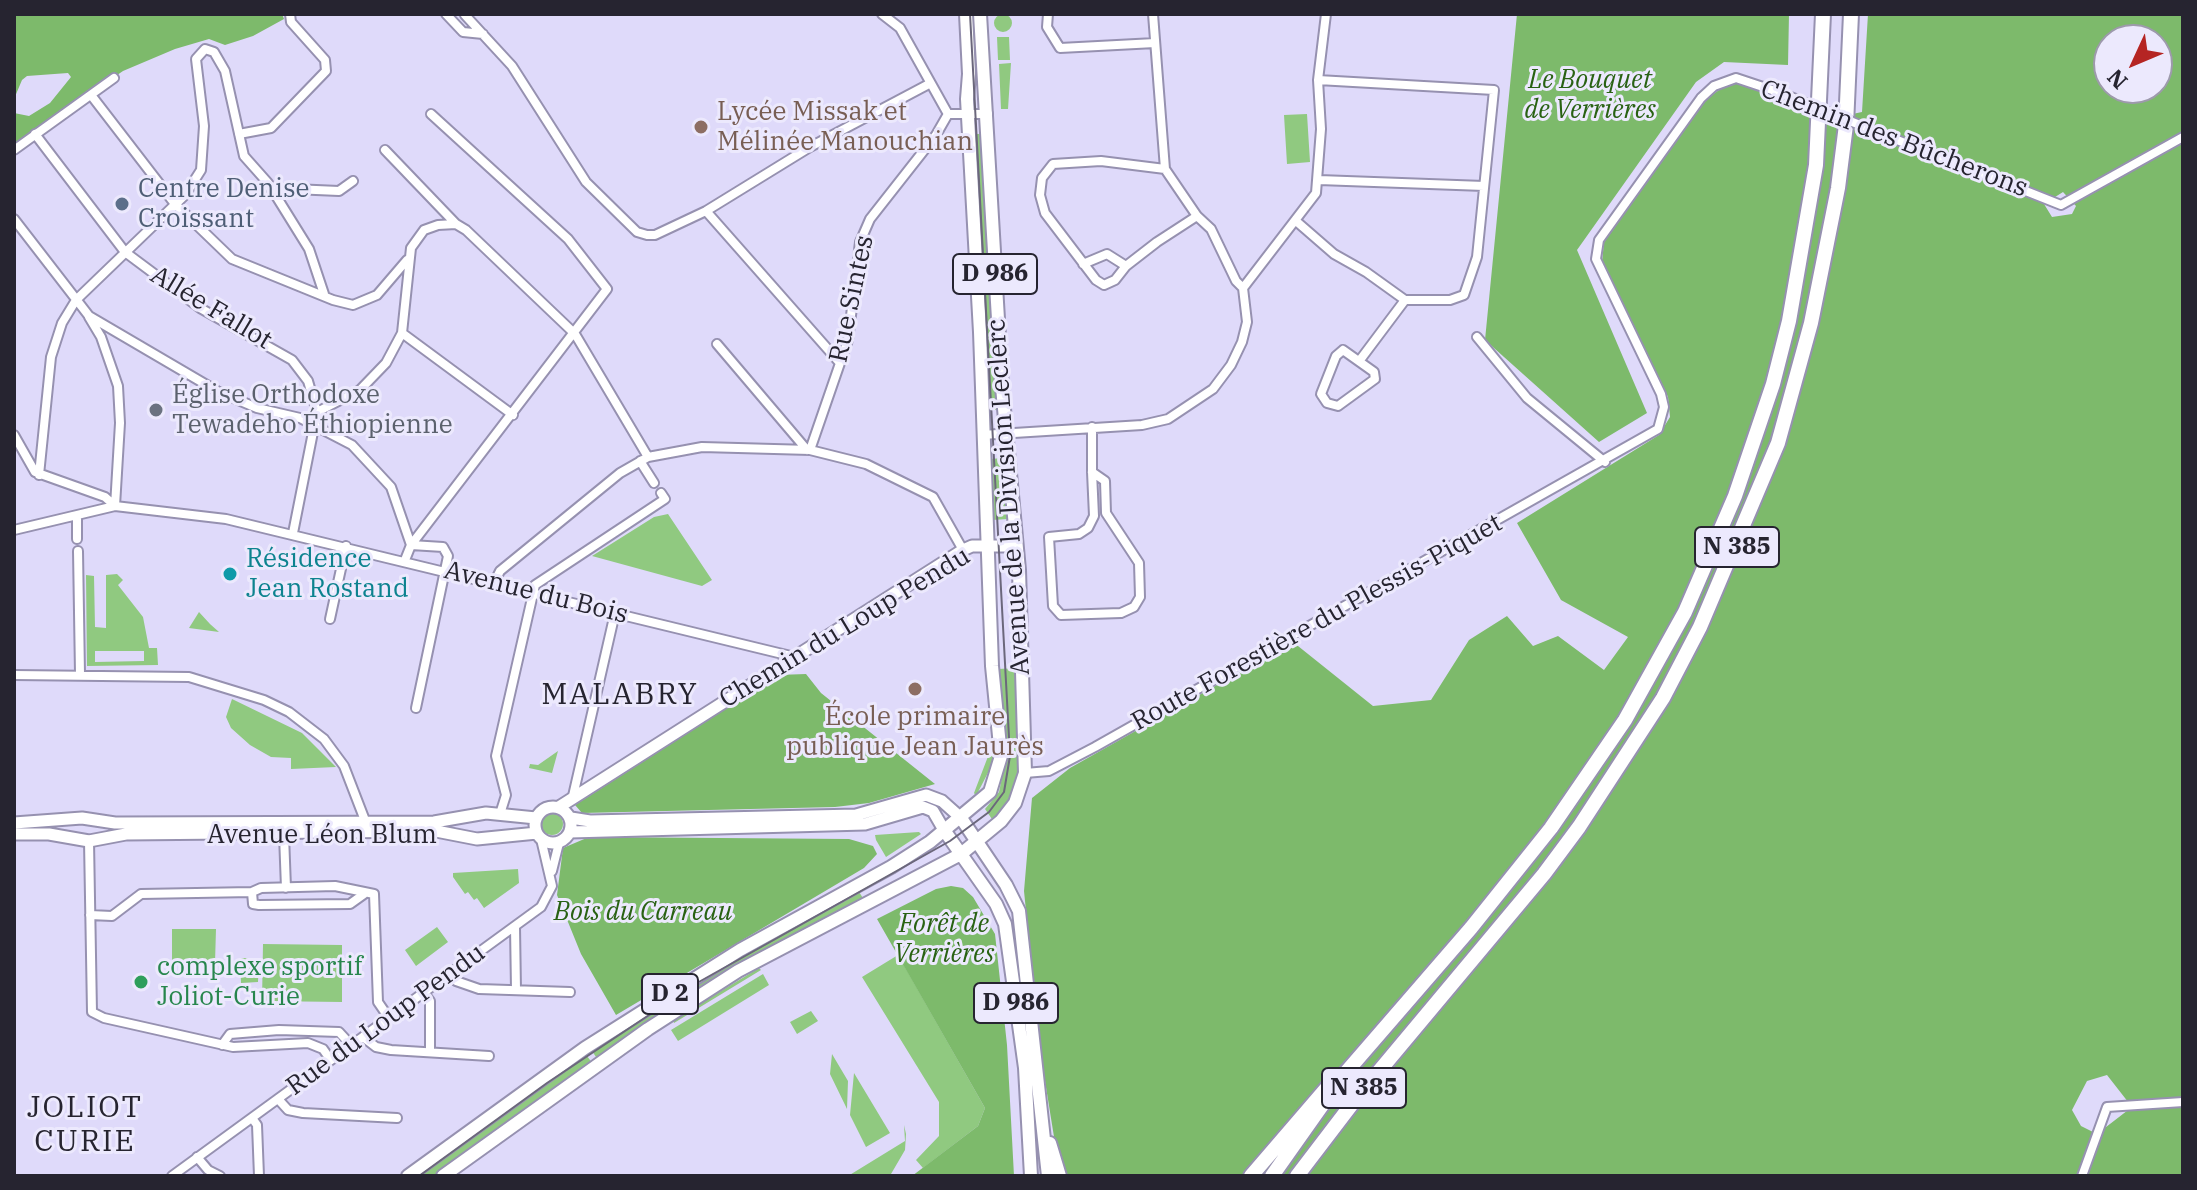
<!DOCTYPE html>
<html>
<head>
<meta charset="utf-8">
<style>
  body { margin:0 }
  #map { position:relative; width:2197px; height:1190px; overflow:hidden; background:#dfdafa; font-family:"IBM Plex Serif",serif }
  canvas { display:block }
  .frame { position:absolute; inset:0; border:16px solid #262430; pointer-events:none }
  .north { position:absolute; left:2093px; top:24px; width:80px; height:80px; box-sizing:border-box; background:#ece9fd; border:2px solid #9d9aab; border-radius:50%; rotate:226deg; font-size:22px; font-weight:700; line-height:32px; text-align:center; color:#262430 }
  .north::after { content:''; display:block; margin:auto; width:28px; height:36px; background:#b52523; clip-path:polygon(50% 0,100% 100%,50% 72%,0 100%) }
</style>
</head>
<body>
<div id="map">
<canvas width="2197" height="1190"></canvas>
<div class="frame"></div>
<div class="north">N</div>
</div>
<script>
const ctx = document.querySelector('canvas').getContext('2d');
ctx.lineJoin = 'round';
function fillPath(path, color) {
  ctx.fillStyle = color;
  ctx.fill(path, 'evenodd');
}
function shape(rows) {
  const path = new Path2D();
  for (const r of rows) {
    if (r.length === 3) {
      path.moveTo(r[0] + r[2], r[1]);
      path.arc(r[0], r[1], r[2], 0, 2 * Math.PI);
      continue;
    }
    path.moveTo(r[0], r[1]);
    for (let i = 2; i < r.length; i += 2) path.lineTo(r[i], r[i + 1]);
  }
  return path;
}
function trace(path, color, width, dash) {
  ctx.strokeStyle = color;
  ctx.lineWidth = width;
  ctx.lineCap = dash ? 'butt' : 'round';
  ctx.setLineDash(dash || []);
  ctx.stroke(path);
}
function label(font, color, halo, rows, align = 'center') {
  ctx.font = font + ' "IBM Plex Serif",serif';
  ctx.lineWidth = 6;
  ctx.setLineDash([]);
  ctx.textBaseline = 'middle';
  ctx.strokeStyle = halo;
  ctx.fillStyle = color;
  for (const [text, x, y, turn = 0] of rows) {
    ctx.save();
    ctx.translate(x, y);
    ctx.rotate((+turn || 0) * Math.PI / 180);
    ctx.textAlign = isNaN(turn) ? turn : align;
    if (halo) ctx.strokeText(text, 0, 0);
    ctx.fillText(text, 0, 0);
    ctx.restore();
  }
}
fillPath(shape([
  [1003,23,9],
  [997,37,1009,37,1010,60,998,60],
  [1011,63,1008,109,1001,109,999,64],
  [1307,114,1310,162,1287,164,1284,115],
  [973,134,986,134,1000,410,986,410],
  [1005,458,1008,519,992,520,989,459],
  [668,514,712,580,702,586,592,556,654,517],
  [117,574,123,580,118,585,143,617,149,648,157,648,158,665,87,666,86,575,94,576,95,627,106,628,106,575],
  [95,651,144,651,144,661,95,662],
  [199,612,210,624,219,632,189,628],
  [1018,668,1020,772,1014,794,994,822,985,809,999,792,1005,763,998,669],
  [232,699,302,733,336,767,291,769,291,758,271,757,250,745,231,728,226,717],
  [991,729,994,754,992,765,976,796,974,793,992,746],
  [558,751,552,773,529,768,530,764,538,765],
  [552,824,11],
  [919,832,921,834,886,857,876,840,875,835],
  [518,869,519,883,484,908,477,898,474,900,468,892,465,894,453,877,453,873],
  [858,890,864,900,598,1060,590,1048,688,986],
  [437,927,448,942,416,966,405,950],
  [172,929,216,929,215,963,172,963],
  [263,944,342,945,342,1002,262,1001],
  [898,955,985,1108,978,1126,923,1168,916,1160,939,1136,939,1102,862,977],
  [240,958,259,958,258,982,241,983],
  [759,968,761,970,674,1023,673,1020],
  [763,974,769,985,678,1041,671,1030],
  [811,1011,818,1021,797,1034,790,1022],
  [584,1052,593,1064,436,1176,413,1176],
  [832,1054,848,1081,847,1109,830,1074],
  [854,1073,890,1133,866,1147,850,1115],
  [904,1125,906,1134,905,1150,891,1174,848,1176,905,1141]
]), '#90c980');
fillPath(shape([
  [14,14,282,14,284,19,253,36,225,45,209,39,175,49,123,71,14,146,14,113,29,116,50,103,71,77,68,73,27,76,22,80,14,99],
  [1517,14,1789,14,1788,65,1724,62,1696,82,1577,250,1647,413,1599,442,1485,340],
  [1868,14,2183,14,2183,1176,1065,1176,1055,1143,1040,1050,1024,891,1032,798,1070,768,1293,642,1373,706,1431,700,1469,640,1507,616,1533,646,1558,636,1604,670,1628,637,1561,600,1517,523,1659,435,1670,417,1668,397,1602,262,1604,242,1705,100,1719,90,1736,82,1833,118,1862,112],
  [2109,40,2157,40,2157,88,2109,88],
  [2063,192,2076,206,2072,214,2052,217,2044,204],
  [2107,1075,2132,1107,2097,1134,2081,1126,2072,1110,2087,1081],
  [806,674,821,693,935,784,869,803,835,807,582,813,575,805,778,675],
  [589,837,849,839,873,846,877,854,864,868,616,1015,581,954,557,895,563,848],
  [951,886,963,888,973,897,995,934,1007,1045,1014,1176,912,1176,978,1126,985,1108,877,919,936,889]
]), '#7dba6b');
const street = shape([
  [446,14,463,32,483,34],
  [882,14,900,28,948,114],
  [1048,14,1047,27,1060,48,1155,43],
  [1153,14,1165,169,1197,216,1211,229,1236,281,1243,288],
  [465,15,512,66,586,182,637,232,647,235,655,235,706,211,810,147,929,84],
  [91,95,175,204,232,259,333,300,353,305,377,295,407,260],
  [948,114,988,114],
  [35,134,125,252,200,308,292,360,308,381,317,412],
  [239,134,271,128,326,71,325,60,291,22,290,14],
  [1882,134,2061,205,2183,137],
  [14,150,114,78],
  [385,150,456,224],
  [1165,169,1101,161,1053,164,1042,178,1040,195,1045,213,1096,280,1104,285,1115,280,1126,266,1157,242,1197,216],
  [1319,180,1484,186],
  [270,188,339,191,353,181],
  [706,211,840,363],
  [14,219,89,316,217,391,257,408,300,418,352,445,391,487,411,545],
  [1296,221,1334,254,1366,272,1405,300,1450,300,1464,295,1477,257,1494,90,1318,80],
  [1083,264,1107,254,1126,266],
  [89,317,101,337,118,386,120,423,115,506],
  [402,333,513,415],
  [1477,337,1527,398,1605,462],
  [717,344,807,450],
  [1343,350,1374,372,1375,379,1338,406,1327,403,1321,394,1336,356,1343,350],
  [1360,360,1405,300],
  [14,435,35,472,105,497,115,506],
  [982,435,1142,425,1168,419,1213,389,1231,365,1242,342,1247,322,1243,288,1316,193,1321,129,1318,80,1326,14],
  [810,450,848,340,860,242,870,219,936,135,948,114],
  [640,461,654,483],
  [1092,472,1105,481,1106,513,1139,563,1140,597,1134,607,1121,613,1061,615,1053,606,1049,537,1079,534,1088,528,1094,516,1092,472,1092,427],
  [39,475,51,357,62,323,76,300,185,195,201,170,204,126,196,59,205,49,214,52,225,71,244,156,268,183,309,249,324,294],
  [77,516,77,539],
  [14,530,115,506,226,519,795,657],
  [293,533,317,412,360,390,386,363,402,333,411,248,424,230,438,225,456,224,466,230,575,334,648,457],
  [411,545,607,289,568,239,431,114],
  [78,551,80,674],
  [405,560,411,545,443,547,448,556,416,708],
  [494,583,500,571,620,473,648,457,702,447,810,450,866,464,933,497,963,550],
  [330,619,346,546],
  [14,675,189,677,264,700,289,712,324,739,344,766,366,823],
  [1025,773,1049,771,1095,747,1658,429,1664,407,1661,394,1596,259,1599,240,1701,98,1714,86,1736,78,1781,93],
  [573,796,615,613],
  [500,814,506,795,496,756,535,585,665,499,661,493],
  [284,835,286,888],
  [89,841,92,1012,104,1018,233,1047,308,1043,323,1049,330,1059],
  [552,871,559,843],
  [364,894,350,904,259,905,253,904,252,892,261,888,335,886,374,894,378,1002,389,1018],
  [90,915,112,916,141,894,252,892],
  [515,927,516,990],
  [451,973,456,981,479,989,570,992],
  [424,993,430,1001,430,1052],
  [363,1037,376,1047,391,1050,489,1056],
  [222,1045,230,1034,279,1030,339,1032,351,1045],
  [278,1099,288,1110,303,1113,397,1118],
  [252,1118,257,1125,259,1176],
  [197,1157,208,1170,220,1176],
  [172,1176,541,907,552,886,541,839],
  [2082,1176,2107,1107,2183,1102]
]);
const secondary = shape([
  [553,825,18],
  [559,807,963,550,972,546,1016,546],
  [571,818,590,821,856,815,926,795,942,801,961,818],
  [14,823,82,818,115,823,434,822,486,813,536,818],
  [570,832,865,824,923,807,933,811,944,830],
  [14,834,49,834,89,841,126,834,436,831,477,839,537,833]
]);
const primary = shape([
  [961,818,1006,885,1019,911,1048,1176],
  [944,830,996,904,1005,924,1025,1068,1031,1176],
  [1050,1143,1060,1176],
  [408,1176,585,1048,740,950,891,867,930,842,990,792,1001,756,992,666,980,332,967,99,969,74,966,14],
  [443,1176,648,1029,738,971,961,854,1001,821,1015,803,1025,773,1019,570,1002,387,980,14]
]);
const highway = shape([
  [1251,1176,1331,1083],
  [1272,1176,1342,1077,1471,928,1551,828,1625,720,1685,612,1735,496,1773,384,1789,321,1816,165,1823,14],
  [1297,1176,1355,1100,1544,874,1579,827,1663,698,1700,627,1778,443,1811,323,1838,188,1846,125,1851,14]
]);
trace(street, '#9691b0', 12);
trace(secondary, '#9691b0', 15);
trace(primary, '#9691b0', 16);
trace(highway, '#9691b0', 18);
trace(street, '#fff', 8);
trace(secondary, '#fff', 11);
trace(primary, '#fff', 12);
trace(highway, '#fff', 14);
trace(shape([
  [419,1176,547,1083,697,983,950,841,989,812,1004,792,1010,756,970,14]
]), '#6b677b', 2);
const streetBridge = shape([
  [1781,93,1882,134]
]);
trace(streetBridge, '#9691b0', 12, []);
trace(streetBridge, '#fff', 8);
for (const [x, y, r, color] of [
  [701,127,8,"#8d6e63"],
  [122,204,8,"#5c6f8a"],
  [156,410,8,"#6b7280"],
  [230,574,8,"#0f9aa8"],
  [915,689,8,"#8d6e63"],
  [141,982,8,"#2e9e5b"]
]) {
  const dot = new Path2D();
  dot.arc(x, y, r, 0, 2 * Math.PI);
  ctx.fillStyle = color;
  ctx.fill(dot);
  trace(dot, '#ece9fd', 3);
}
for (const [x, y, w] of [
  [995,274,84],
  [1737,547,84],
  [670,994,56],
  [1016,1003,84],
  [1364,1088,84]
]) {
  const box = new Path2D();
  box.roundRect(x - w / 2, y - 20, w, 40, 6);
  ctx.fillStyle = '#ece9fd';
  ctx.fill(box);
  trace(box, '#262430', 2);
}
label('bold 24px', '#262430', null, [
  ["D 986",995,274],
  ["N 385",1737,547],
  ["D 2",670,994],
  ["D 986",1016,1003],
  ["N 385",1364,1088]
]);
label('italic 26px', '#296213', '#ece9fd', [
  ["Le Bouquet",1590,80],
  ["de Verrières",1590,110],
  ["Bois du Carreau",643,912],
  ["Forêt de",944,924],
  ["Verrières",944,954]
]);
label('26px', '#785e54', '#ece9fd', [
  ["Lycée Missak et",717,112],
  ["Mélinée Manouchian",717,142],
  ["École primaire",915,717,"center"],
  ["publique Jean Jaurès",915,747,"center"]
], 'left');
label('26px', '#262430', '#ece9fd', [
  ["Chemin des Bûcherons",1894,139,21],
  ["Rue Sintes",852,299,-78],
  ["Allée Fallot",211,308,31],
  ["Avenue de la Division Leclerc",1009,497,-94],
  ["Avenue du Bois",536,593,14],
  ["Route Forestière du Plessis-Piquet",1317,623,-29],
  ["Chemin du Loup Pendu",845,628,-31],
  ["Avenue Léon Blum",322,835],
  ["Rue du Loup Pendu",386,1020,-36]
]);
label('26px', '#4e5e75', '#ece9fd', [
  ["Centre Denise",138,189],
  ["Croissant",138,219]
], 'left');
label('26px', '#5b616d', '#ece9fd', [
  ["Église Orthodoxe",172,395],
  ["Tewadeho Éthiopienne",172,425]
], 'left');
label('26px', '#0d838f', '#ece9fd', [
  ["Résidence",246,559],
  ["Jean Rostand",246,589]
], 'left');
label('26px', '#27864d', '#ece9fd', [
  ["complexe sportif",157,967],
  ["Joliot-Curie",157,997]
], 'left');
ctx.letterSpacing = '2px';
label('30px', '#262430', '#ece9fd', [
  ["MALABRY",620,695],
  ["JOLIOT",85,1108],
  ["CURIE",85,1142]
]);
ctx.letterSpacing = '0px';
</script>
</body>
</html>
